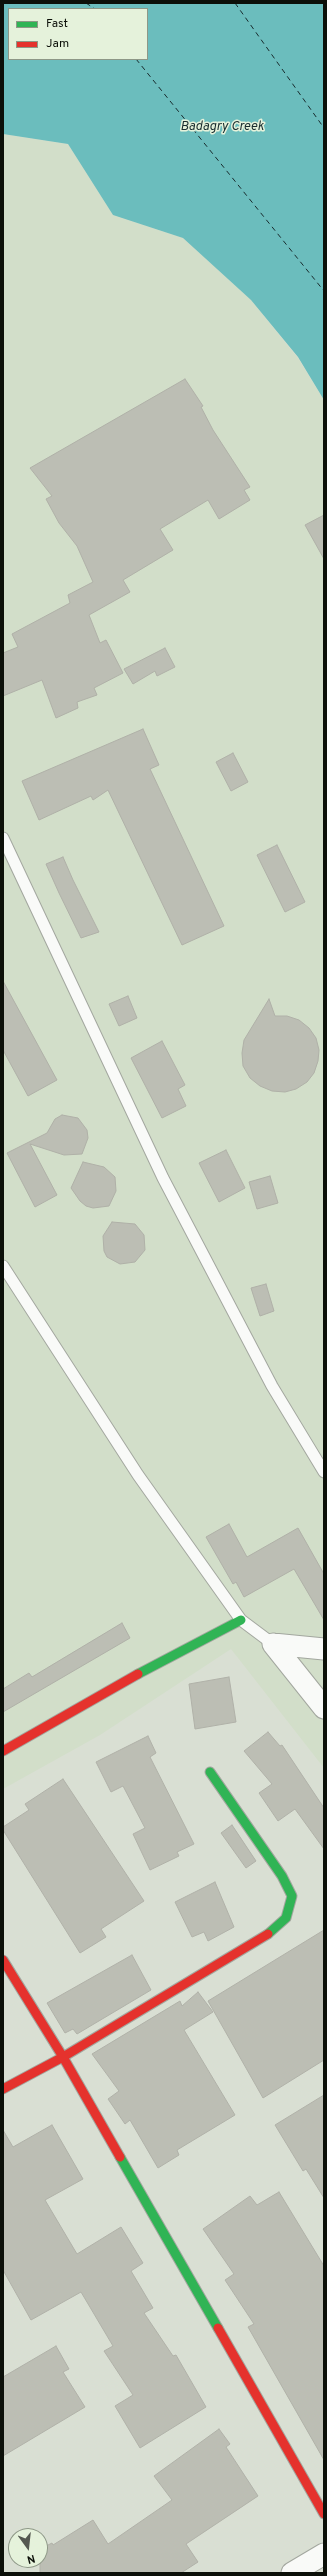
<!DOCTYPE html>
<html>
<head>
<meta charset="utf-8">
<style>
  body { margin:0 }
  #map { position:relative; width:327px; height:2576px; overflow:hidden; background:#d9dfd3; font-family:Overpass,sans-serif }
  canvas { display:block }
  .frame { position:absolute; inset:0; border:4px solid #0c1009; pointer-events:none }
  .legend { position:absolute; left:8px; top:8px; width:140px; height:52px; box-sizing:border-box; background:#e5f2db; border:1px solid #8e9887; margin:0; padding:5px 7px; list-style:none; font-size:12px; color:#0c1009 }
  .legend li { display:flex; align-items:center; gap:8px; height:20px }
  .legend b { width:20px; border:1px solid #8e9887 }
  .north { position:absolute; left:8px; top:2528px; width:40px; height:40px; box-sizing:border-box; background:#e5f2db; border:1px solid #8e9887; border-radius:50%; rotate:165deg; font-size:11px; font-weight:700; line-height:16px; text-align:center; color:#0c1009 }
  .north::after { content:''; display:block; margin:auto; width:14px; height:18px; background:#545850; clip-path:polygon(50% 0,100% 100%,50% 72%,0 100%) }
</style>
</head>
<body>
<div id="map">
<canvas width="327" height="2576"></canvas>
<div class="frame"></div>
<ul class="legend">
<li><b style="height:5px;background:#30b455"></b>Fast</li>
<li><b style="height:5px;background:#e5322d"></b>Jam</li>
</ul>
<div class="north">N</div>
</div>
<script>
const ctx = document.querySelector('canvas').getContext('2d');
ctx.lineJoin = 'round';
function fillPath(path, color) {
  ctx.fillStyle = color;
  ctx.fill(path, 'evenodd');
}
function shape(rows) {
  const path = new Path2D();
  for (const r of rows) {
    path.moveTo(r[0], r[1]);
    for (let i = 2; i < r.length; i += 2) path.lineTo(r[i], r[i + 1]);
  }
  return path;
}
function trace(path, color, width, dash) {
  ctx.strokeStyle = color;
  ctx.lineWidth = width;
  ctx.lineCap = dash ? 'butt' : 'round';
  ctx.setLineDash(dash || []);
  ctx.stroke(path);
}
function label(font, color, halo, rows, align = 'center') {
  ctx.font = font + ' Overpass,sans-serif';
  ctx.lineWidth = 3;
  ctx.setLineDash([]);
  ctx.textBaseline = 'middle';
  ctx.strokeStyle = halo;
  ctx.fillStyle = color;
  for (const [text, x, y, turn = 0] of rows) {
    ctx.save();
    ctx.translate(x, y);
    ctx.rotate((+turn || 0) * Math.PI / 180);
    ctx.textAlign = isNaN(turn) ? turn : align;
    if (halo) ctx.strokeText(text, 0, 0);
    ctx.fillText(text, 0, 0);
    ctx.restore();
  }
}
fillPath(shape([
  [3,134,68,144,113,215,183,238,251,300,298,358,324,400,324,1768,231,1649,100,1735,3,1789]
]), '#d2dec9');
fillPath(shape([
  [3,3,324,3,324,400,298,357,251,300,183,238,113,215,68,144,3,134],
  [9,9,147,9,147,59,9,59]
]), '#6bbdbd');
trace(shape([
  [86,3,95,9],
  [235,3,324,128],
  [136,59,324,291]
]), '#192d2f', 1, [5, 4]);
const building = shape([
  [185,379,203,406,201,407,213,430,250,487,244,490,250,500,219,519,208,500,160,529,173,550,123,580,130,592,89,615,100,643,106,640,123,673,94,688,97,695,77,702,78,708,56,718,42,680,3,696,3,653,18,647,12,634,70,603,68,595,93,582,77,546,59,523,46,499,52,496,30,468,185,379],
  [324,515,324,559,305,525,324,515],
  [165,648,175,667,157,676,155,671,133,684,124,669,165,648],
  [143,729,159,765,150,769,224,926,182,945,108,790,93,800,91,796,39,820,22,781,143,729],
  [233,753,248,782,231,791,216,762,233,753],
  [277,845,305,902,285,912,257,855,277,845],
  [63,857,73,880,99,932,81,938,59,893,46,864,63,857],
  [3,981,57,1080,28,1096,3,1050,3,981],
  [128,996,137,1018,119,1026,109,1004,128,996],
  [269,999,275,1016,287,1016,299,1020,309,1028,316,1038,319,1050,318,1061,314,1073,307,1082,296,1089,285,1092,272,1091,260,1086,250,1078,243,1066,242,1053,244,1040,269,999],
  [162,1041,185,1085,178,1089,186,1106,162,1118,131,1058,162,1041],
  [62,1115,78,1118,87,1130,88,1138,82,1154,64,1155,30,1144,57,1195,35,1207,7,1153,47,1133,55,1119,62,1115],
  [226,1150,245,1188,219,1202,199,1163,226,1150],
  [83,1162,104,1167,115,1177,116,1191,109,1206,93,1208,86,1206,80,1201,71,1188,83,1162],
  [270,1176,278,1203,257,1209,249,1182,270,1176],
  [112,1222,135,1224,144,1235,145,1250,135,1262,120,1264,107,1257,104,1251,103,1236,112,1222],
  [266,1284,274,1311,260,1316,251,1288,266,1284],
  [229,1524,247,1557,298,1528,324,1574,324,1620,294,1569,244,1597,236,1582,233,1584,206,1537,229,1524],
  [122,1623,130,1638,3,1712,3,1689,29,1673,32,1677,122,1623],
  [229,1677,236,1722,195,1729,189,1684,229,1677],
  [268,1732,280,1746,282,1745,324,1808,324,1849,295,1809,278,1821,259,1793,272,1784,244,1751,268,1732],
  [148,1736,156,1753,150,1757,194,1844,177,1852,179,1856,150,1870,133,1834,145,1828,123,1786,111,1792,96,1762,148,1736],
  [63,1779,144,1901,101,1929,106,1937,80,1953,3,1830,3,1827,29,1810,25,1804,63,1779],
  [232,1825,256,1861,246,1868,221,1833,232,1825],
  [215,1882,234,1927,208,1941,204,1932,192,1937,175,1902,215,1882],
  [324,1930,324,2060,263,2098,208,2001,324,1930],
  [132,1955,151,1990,77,2034,73,2029,65,2033,47,2003,132,1955],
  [198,1992,213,2012,184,2030,235,2115,177,2150,179,2155,158,2168,130,2120,125,2124,108,2099,119,2091,92,2054,180,2001,182,2006,198,1992],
  [324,2095,324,2198,306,2169,303,2171,275,2125,324,2095],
  [52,2125,83,2179,45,2200,77,2254,121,2227,143,2263,131,2271,153,2308,144,2313,173,2356,176,2355,206,2407,140,2448,115,2406,133,2395,104,2351,113,2346,81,2292,31,2320,3,2270,3,2130,13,2147,52,2125],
  [279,2192,324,2266,324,2460,248,2327,254,2324,225,2280,234,2274,203,2229,250,2196,257,2205,279,2192],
  [56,2346,69,2369,63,2372,85,2407,3,2456,3,2377,56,2346],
  [219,2429,230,2444,226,2447,258,2496,186,2544,198,2562,181,2573,40,2573,40,2549,52,2543,53,2545,93,2520,108,2544,172,2500,154,2476,219,2429]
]);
fillPath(building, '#bcbeb4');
trace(building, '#b0b1a8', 1);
const lane = shape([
  [3,838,163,1178,272,1386,324,1472],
  [3,1266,138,1475,241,1620,273,1644]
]);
const street = shape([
  [273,1644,324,1708],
  [273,1644,324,1649],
  [292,2573,324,2554]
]);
const fast = shape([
  [138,1674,241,1620],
  [210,1772,282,1876,292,1896,286,1918,268,1934],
  [120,2157,218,2328]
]);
const jam = shape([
  [3,1751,138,1674],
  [3,1960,63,2057,120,2157],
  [3,2089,63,2057,268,1934],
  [218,2328,324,2514]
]);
trace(lane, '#a3a79f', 13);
trace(street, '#a3a79f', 23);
trace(fast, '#a3a79f', 11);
trace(jam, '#a3a79f', 11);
trace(lane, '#f9faf8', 11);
trace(street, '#f9faf8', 21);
trace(fast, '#30b455', 9);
trace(jam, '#e5322d', 9);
label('italic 13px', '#192d2f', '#e5f2db', [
  ["Badagry Creek",222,127]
]);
</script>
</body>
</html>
